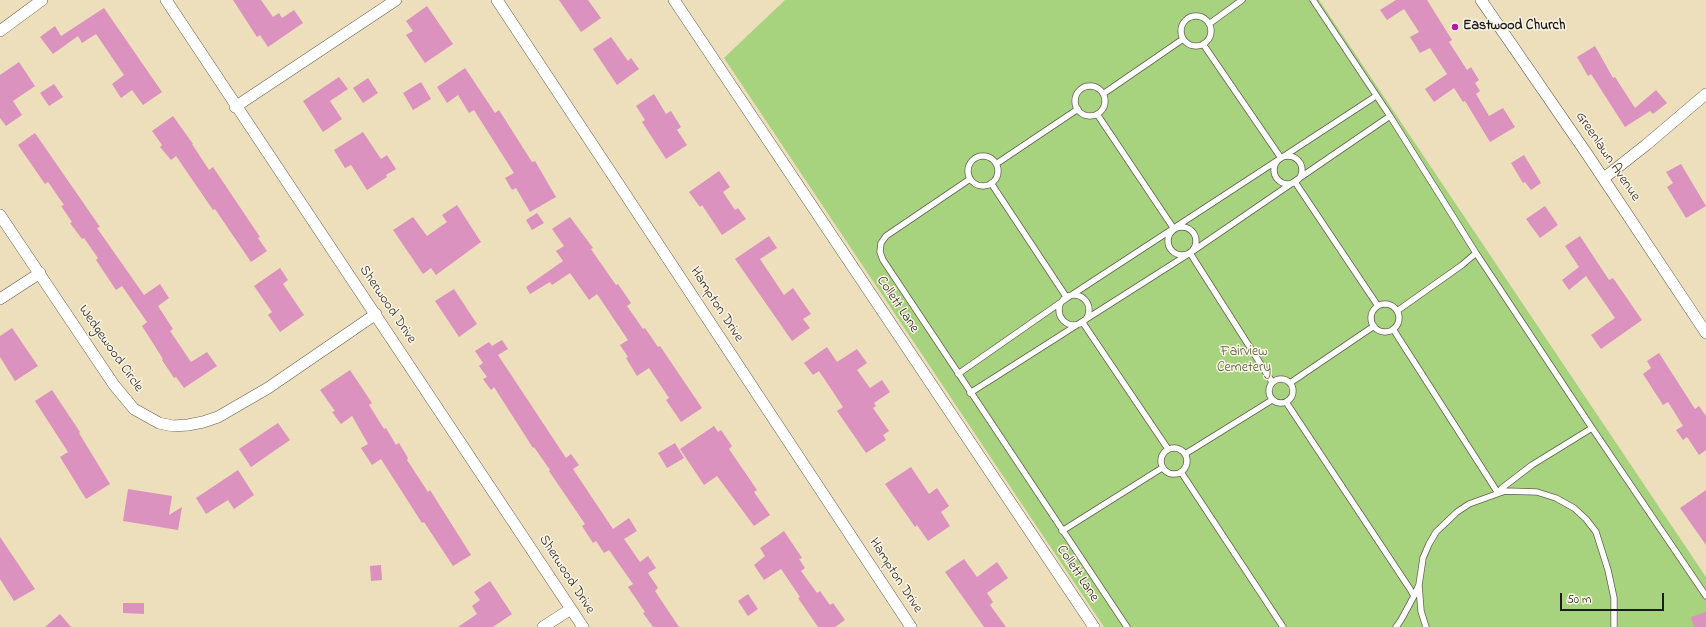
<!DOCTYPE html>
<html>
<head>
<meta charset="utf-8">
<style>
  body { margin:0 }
  #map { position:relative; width:1706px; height:627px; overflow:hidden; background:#eddfbc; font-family:"Indie Flower",sans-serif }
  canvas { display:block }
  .scale { position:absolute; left:1560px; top:593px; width:104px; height:18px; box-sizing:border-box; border:2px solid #1c1c1c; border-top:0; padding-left:5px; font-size:12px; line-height:14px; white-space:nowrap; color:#1c1c1c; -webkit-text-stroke:3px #fcf5e5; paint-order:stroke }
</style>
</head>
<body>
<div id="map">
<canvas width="1706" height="627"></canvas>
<div class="scale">50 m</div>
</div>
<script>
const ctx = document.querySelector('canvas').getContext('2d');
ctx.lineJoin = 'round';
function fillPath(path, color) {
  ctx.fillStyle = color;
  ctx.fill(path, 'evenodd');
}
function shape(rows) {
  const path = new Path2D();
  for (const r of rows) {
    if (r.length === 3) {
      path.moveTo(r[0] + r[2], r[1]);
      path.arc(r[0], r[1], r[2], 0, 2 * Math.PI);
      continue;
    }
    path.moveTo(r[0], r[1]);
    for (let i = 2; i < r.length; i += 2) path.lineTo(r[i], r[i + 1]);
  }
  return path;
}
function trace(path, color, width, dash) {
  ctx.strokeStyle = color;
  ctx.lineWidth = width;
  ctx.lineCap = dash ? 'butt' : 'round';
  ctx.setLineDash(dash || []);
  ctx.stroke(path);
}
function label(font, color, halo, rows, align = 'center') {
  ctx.font = font + ' "Indie Flower",sans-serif';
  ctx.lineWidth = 3;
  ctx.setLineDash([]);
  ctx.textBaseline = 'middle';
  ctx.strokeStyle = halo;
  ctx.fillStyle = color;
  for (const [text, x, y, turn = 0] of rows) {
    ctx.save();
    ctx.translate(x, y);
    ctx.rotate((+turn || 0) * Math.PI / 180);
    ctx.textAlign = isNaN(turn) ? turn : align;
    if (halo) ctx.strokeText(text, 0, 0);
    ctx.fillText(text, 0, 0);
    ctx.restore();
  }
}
fillPath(shape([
  [785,0,1319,0,1706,577,1706,627,1104,627,724,58]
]), '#a7d27e');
fillPath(shape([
  [233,0,261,0,273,17,279,13,282,18,294,10,303,23,268,47,260,35,257,37],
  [559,0,588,0,601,18,581,32],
  [1396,0,1427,0,1452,40,1449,42,1467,70,1471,67,1479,80,1475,83,1480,91,1476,94,1489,116,1503,108,1515,127,1490,142,1465,101,1463,102,1454,88,1434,102,1425,89,1447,74,1430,48,1420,53,1410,37,1419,32,1404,9,1387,20,1380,10],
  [427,6,453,44,425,63,406,35,413,31,406,21],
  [104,8,162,92,143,105,132,90,121,98,112,84,124,75,96,34,82,43,78,36,53,54,40,37,55,26,61,36],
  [611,37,628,61,631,58,639,69,617,85,593,49],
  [1595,46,1613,78,1615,77,1635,108,1656,90,1667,103,1653,114,1650,111,1625,127,1591,74,1588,76,1577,57],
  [19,62,35,86,13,101,22,115,6,126,0,118,0,75],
  [465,68,495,113,499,110,532,162,535,161,556,197,530,212,516,188,512,190,505,178,514,173,474,110,469,113,458,95,447,103,437,87],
  [339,77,348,89,330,101,342,119,323,132,303,101],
  [368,78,378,93,363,103,353,88],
  [421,82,431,99,413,110,403,93],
  [54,84,63,97,49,106,40,93],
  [654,94,666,114,671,111,681,127,677,130,687,145,666,159,642,122,645,120,636,106],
  [173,116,193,144,192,144,209,170,213,167,260,237,258,238,267,251,251,262,215,209,213,210,176,156,171,160,160,147,162,145,152,131],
  [363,132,381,159,387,155,396,169,386,175,387,177,367,190,351,165,345,168,334,150],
  [35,133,100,227,97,228,144,295,160,284,169,298,158,306,173,329,170,331,191,362,207,352,217,366,184,388,176,377,174,378,162,360,163,359,142,326,147,322,122,286,116,290,96,260,98,258,84,238,82,239,70,223,72,222,61,206,64,205,48,182,45,184,18,145],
  [1524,155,1541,183,1531,190,1525,182,1523,183,1511,163],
  [1681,164,1706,206,1686,218,1667,187,1673,183,1666,172],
  [719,171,730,187,723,192,735,210,738,208,746,219,722,235,702,205,700,207,689,192],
  [457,205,481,242,436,275,431,268,423,274,393,230,413,217,427,236,447,222,442,215],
  [1545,206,1558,225,1540,238,1526,219],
  [537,213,544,223,532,230,526,220],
  [570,217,593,248,591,249,595,255,616,285,618,284,631,303,627,306,643,329,645,328,658,347,660,346,702,408,681,422,666,400,669,398,649,368,637,376,626,358,628,357,620,345,628,340,597,294,589,300,570,273,552,285,550,282,530,294,526,287,563,261,556,251,564,246,552,229],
  [769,236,777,248,760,259,784,295,793,288,811,314,803,319,810,328,792,341,735,259],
  [1580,236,1609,280,1613,278,1642,320,1601,349,1591,335,1615,318,1586,276,1569,290,1562,280,1579,267,1565,246],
  [280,268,288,280,283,284,304,315,280,332,268,315,272,312,254,286],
  [454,289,477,324,459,337,435,301],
  [12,328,38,366,15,381,0,357,0,336],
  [502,340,508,349,498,355,566,458,571,454,579,465,573,469,613,529,629,518,637,531,624,539,640,562,648,556,656,568,648,573,658,588,655,591,679,627,653,627,643,613,645,612,628,587,633,584,609,550,604,553,596,541,593,543,582,526,585,524,549,471,550,470,534,447,533,448,494,387,491,390,483,379,487,377,479,366,483,363,475,351,489,342,492,346],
  [827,347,837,362,857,349,867,363,857,370,870,388,882,380,890,392,874,403,876,406,873,408,889,431,883,435,886,440,866,453,837,411,843,407,819,371,813,375,804,363],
  [1659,353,1695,409,1699,406,1706,416,1706,450,1699,455,1687,437,1683,440,1676,430,1683,426,1668,402,1663,405,1643,374,1651,368,1647,361],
  [350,370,372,403,369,405,384,429,386,428,396,445,399,443,408,458,407,460,428,492,430,490,471,555,453,566,424,522,422,523,381,459,372,465,361,448,368,444,352,416,341,424,332,412,335,411,320,390],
  [52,390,80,432,79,433,110,484,86,499,60,457,68,452,35,401],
  [278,423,290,440,251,467,239,449],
  [714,426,718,432,721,430,732,446,729,449,757,490,754,492,770,515,754,526,717,476,704,485,680,449],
  [675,443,684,458,667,468,658,453],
  [911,467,929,494,937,488,949,506,941,512,950,526,928,541,917,525,915,527,885,484],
  [238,470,254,495,234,509,228,500,206,514,196,498],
  [128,489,172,496,169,515,182,507,178,530,123,521],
  [1706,490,1706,545,1680,508],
  [784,531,802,558,799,559,805,568,801,571,817,593,820,591,830,605,833,603,845,620,835,627,818,627,798,598,800,597,781,569,764,580,754,565,765,556,760,548],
  [0,537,35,589,14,601,0,579],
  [964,559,977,577,997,562,1008,578,987,593,993,602,990,605,1006,627,984,627,945,572],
  [381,565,382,580,371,581,370,566],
  [490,581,512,614,493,627,458,627,477,614,472,606,480,600,474,592],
  [748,594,758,609,748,616,738,601],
  [123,603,144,603,144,614,123,613],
  [1706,612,1706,627,1694,627,1691,617],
  [60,614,71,627,45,627]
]), '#db92be');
const lane = shape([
  [1313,0,1390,116,1476,253,1592,428,1706,596],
  [1196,31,15],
  [1209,24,1242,0],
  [1203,44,1281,158],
  [1090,101,15],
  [1103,94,1183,39],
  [1097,114,1174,229],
  [983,171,15],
  [1288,170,14],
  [996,164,1078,109],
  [970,179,886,236,881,243,880,252,883,260,1127,627],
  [1295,182,1378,306],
  [991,183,1067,298],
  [1182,241,14],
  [1190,253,1272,382],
  [1074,310,15],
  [1385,318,14],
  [1397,311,1462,265,1476,253],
  [1083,323,1168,449],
  [1393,329,1498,493,1502,488,1532,465,1592,428],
  [958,374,1067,298,1376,96],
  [1281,391,12],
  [1290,383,1374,326],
  [970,393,1190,253,1390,116],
  [1286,402,1410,589,1414,596,1401,620,1396,627],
  [1174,461,13],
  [1185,454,1272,400],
  [1181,472,1283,627],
  [1062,531,1162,468],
  [1419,586,1421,611,1426,627],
  [1414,596,1419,585,1423,558,1429,544,1436,532,1457,512,1469,504,1505,491,1537,492,1556,498,1574,508,1586,519,1596,532,1608,570,1614,598,1614,627]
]);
const street = shape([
  [166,0,583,627],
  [497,0,911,627],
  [674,0,1094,627],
  [1481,0,1587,154,1706,333],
  [0,31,42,0],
  [235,107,396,0],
  [1604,178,1646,145,1706,94],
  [0,215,114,385,134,409,159,423,173,426,188,425,203,422,218,417,268,388,376,314],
  [0,299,40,273],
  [543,627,571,609]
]);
trace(lane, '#656054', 7);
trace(street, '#656054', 12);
trace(lane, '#fff', 5.5);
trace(street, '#fff', 11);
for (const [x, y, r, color] of [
  [1455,27,4,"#b5179e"]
]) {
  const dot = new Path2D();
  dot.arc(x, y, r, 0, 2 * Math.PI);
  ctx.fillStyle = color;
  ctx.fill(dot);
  trace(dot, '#fcf5e5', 1.5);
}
label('bold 14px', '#1c1c1c', '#fcf5e5', [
  ["Eastwood Church",1463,27]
], 'left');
label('14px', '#1c1c1c', '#fcf5e5', [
  ["Greenlawn Avenue",1607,157,56],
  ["Sherwood Drive",387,305,56],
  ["Hampton Drive",716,305,57],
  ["Collett Lane",897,305,56],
  ["Wedgewood Circle",110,349,55],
  ["Collett Lane",1077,574,56],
  ["Sherwood Drive",566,575,57],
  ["Hampton Drive",895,576,57]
]);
label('14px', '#4d5c3e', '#fcf5e5', [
  ["Fairview",1244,353],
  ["Cemetery",1244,369]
]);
</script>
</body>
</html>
